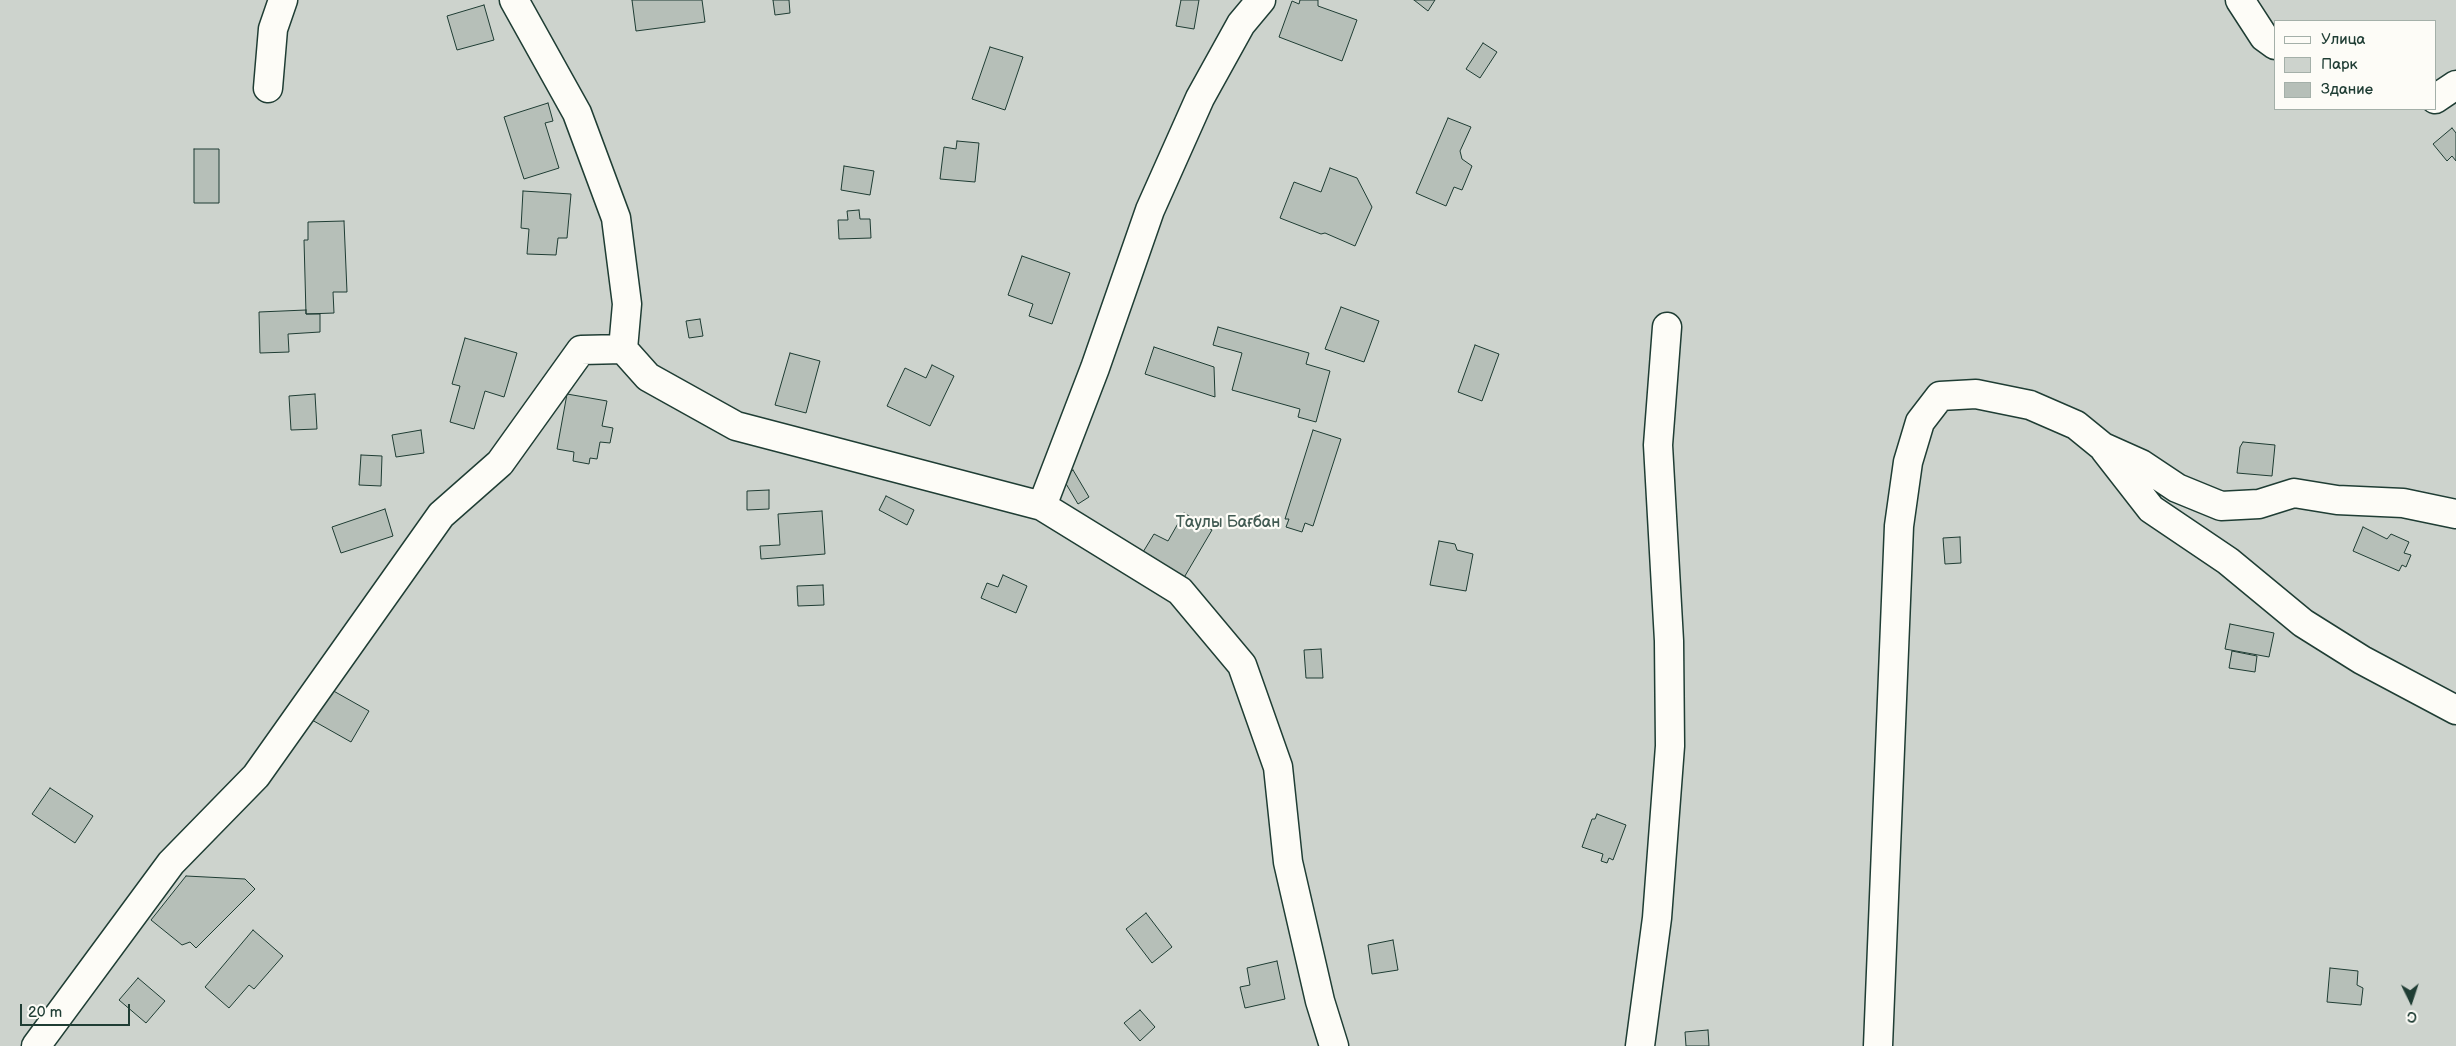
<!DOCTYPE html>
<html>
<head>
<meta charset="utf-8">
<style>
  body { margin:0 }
  #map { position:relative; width:2456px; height:1046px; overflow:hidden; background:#f0f1eb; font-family:"Balsamiq Sans",sans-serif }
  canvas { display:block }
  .legend { position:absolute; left:2274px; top:20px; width:162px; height:90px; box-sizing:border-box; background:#fdfcf7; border:1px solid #a4b0a9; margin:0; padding:6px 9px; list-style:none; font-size:15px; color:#1f3d34 }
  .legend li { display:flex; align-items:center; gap:10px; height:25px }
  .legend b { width:25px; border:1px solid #a4b0a9 }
  .north { position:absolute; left:2386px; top:976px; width:50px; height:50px; -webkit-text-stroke:4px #fdfcf7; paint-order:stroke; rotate:176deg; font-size:14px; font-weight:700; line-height:20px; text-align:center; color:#1f3d34 }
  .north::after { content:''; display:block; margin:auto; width:18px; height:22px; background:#1f3d34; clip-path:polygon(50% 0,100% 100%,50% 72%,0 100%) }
  .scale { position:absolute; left:20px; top:1004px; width:110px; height:22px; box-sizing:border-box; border:2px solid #1f3d34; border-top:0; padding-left:6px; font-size:15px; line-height:18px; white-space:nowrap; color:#1f3d34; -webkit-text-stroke:4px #fdfcf7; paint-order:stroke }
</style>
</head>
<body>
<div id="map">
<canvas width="2456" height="1046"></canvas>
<ul class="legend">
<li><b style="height:6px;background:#fdfcf7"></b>Улица</li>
<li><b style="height:14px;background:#cdd3cd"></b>Парк</li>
<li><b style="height:14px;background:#b6bfb8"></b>Здание</li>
</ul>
<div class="north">С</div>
<div class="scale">20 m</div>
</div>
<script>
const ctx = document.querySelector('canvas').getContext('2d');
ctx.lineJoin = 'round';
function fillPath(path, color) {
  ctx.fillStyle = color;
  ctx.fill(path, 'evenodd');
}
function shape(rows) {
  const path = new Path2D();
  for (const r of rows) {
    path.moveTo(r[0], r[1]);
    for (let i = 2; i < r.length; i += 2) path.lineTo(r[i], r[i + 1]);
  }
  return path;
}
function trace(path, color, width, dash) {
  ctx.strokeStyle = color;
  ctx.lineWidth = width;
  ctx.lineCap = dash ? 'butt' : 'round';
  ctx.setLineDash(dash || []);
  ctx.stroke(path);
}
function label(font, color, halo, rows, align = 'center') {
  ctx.font = font + ' "Balsamiq Sans",sans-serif';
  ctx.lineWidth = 4.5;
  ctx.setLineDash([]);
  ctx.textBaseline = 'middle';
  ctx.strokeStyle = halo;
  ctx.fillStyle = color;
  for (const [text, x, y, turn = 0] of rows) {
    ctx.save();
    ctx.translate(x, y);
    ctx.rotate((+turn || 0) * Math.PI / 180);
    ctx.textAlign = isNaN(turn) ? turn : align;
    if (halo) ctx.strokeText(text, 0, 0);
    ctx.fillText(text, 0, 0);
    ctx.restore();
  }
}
fillPath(shape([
  [0,0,2456,0,2456,1046,0,1046],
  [2275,21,2435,21,2435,109,2275,109]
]), '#cdd3cd');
const building = shape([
  [632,0,702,0,705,22,636,31,632,0],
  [773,0,789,0,790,13,775,15,773,0],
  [1181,0,1199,0,1194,29,1176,26,1181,0],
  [1300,0,1318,0,1318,6,1357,20,1342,61,1279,37,1292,1,1299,4,1300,0],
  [1414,0,1435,0,1428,11,1414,0],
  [484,5,494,40,457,50,447,16,484,5],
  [1483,43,1497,52,1480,78,1466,69,1483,43],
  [990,47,1023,57,1005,110,972,99,990,47],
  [548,103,553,121,545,123,559,168,524,179,504,117,548,103],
  [1448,118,1471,127,1460,151,1462,159,1472,166,1462,190,1454,187,1446,206,1416,193,1448,118],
  [2452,128,2456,133,2456,161,2452,156,2447,161,2433,144,2452,128],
  [957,141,979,143,975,182,940,179,944,147,956,149,957,141],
  [194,149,219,149,219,203,194,203,194,149],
  [844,166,874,171,870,195,841,190,844,166],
  [1330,168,1357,178,1372,207,1355,246,1325,233,1321,234,1280,218,1294,182,1321,192,1330,168],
  [523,191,571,194,567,238,558,238,556,255,527,254,529,229,521,228,523,191],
  [859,210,860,219,870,219,871,238,839,239,838,220,848,220,847,211,859,210],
  [344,221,347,292,333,292,334,313,306,314,304,240,308,240,308,222,344,221],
  [1022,256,1070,273,1052,324,1029,316,1033,304,1008,295,1022,256],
  [1341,307,1379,321,1364,362,1325,349,1341,307],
  [306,310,306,314,320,314,320,332,288,334,289,352,260,353,259,312,306,310],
  [700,319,703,336,689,338,686,321,700,319],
  [1218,327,1309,353,1306,364,1330,371,1316,422,1298,417,1300,409,1232,390,1242,353,1213,345,1218,327],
  [465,338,517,353,504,397,485,391,474,429,450,422,460,386,452,384,465,338],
  [1475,345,1499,354,1482,401,1458,392,1475,345],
  [1154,347,1214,367,1215,397,1145,374,1154,347],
  [790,353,820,361,806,413,775,405,790,353],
  [932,365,954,376,930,426,887,406,905,368,926,378,932,365],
  [315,394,317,429,291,430,289,396,315,394],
  [567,394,607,401,602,426,613,428,610,443,600,442,597,459,590,458,589,464,573,461,574,452,557,449,567,394],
  [421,430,424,453,396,457,392,435,421,430],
  [1313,430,1341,439,1313,526,1305,523,1302,532,1286,527,1289,519,1285,519,1313,430],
  [2243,442,2275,445,2272,476,2237,473,2240,447,2243,442],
  [361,455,382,456,381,486,359,485,361,455],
  [1073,470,1089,497,1078,504,1062,477,1073,470],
  [769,490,769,509,747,510,747,491,769,490],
  [886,496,914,510,907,525,879,510,886,496],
  [385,509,393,536,341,553,332,527,385,509],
  [822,511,825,554,761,559,760,546,780,545,778,514,822,511],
  [1184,513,1212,530,1182,581,1140,557,1154,534,1168,541,1184,513],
  [2363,527,2387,539,2391,534,2409,542,2404,553,2411,555,2406,567,2402,565,2399,571,2353,551,2363,527],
  [1960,537,1961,563,1945,564,1943,538,1960,537],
  [1439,541,1455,544,1457,550,1473,554,1466,591,1430,585,1439,541],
  [1003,575,1027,586,1016,613,981,598,987,583,998,587,1003,575],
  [823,585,824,605,798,606,797,586,823,585],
  [2230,624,2274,633,2269,657,2225,649,2230,624],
  [1321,649,1323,678,1306,678,1304,650,1321,649],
  [2232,651,2257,656,2255,672,2229,668,2232,651],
  [330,689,369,711,351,742,312,720,330,689],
  [50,788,93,816,75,843,32,814,50,788],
  [1597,814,1626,825,1613,860,1609,858,1607,863,1601,861,1603,854,1582,847,1592,819,1595,819,1597,814],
  [186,876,245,879,255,889,196,948,190,942,182,945,151,920,186,876],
  [1146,913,1172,947,1152,963,1126,929,1146,913],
  [253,930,283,956,254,989,249,985,229,1008,205,987,253,930],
  [1393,940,1398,970,1372,974,1368,945,1393,940],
  [1277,961,1285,999,1245,1008,1240,987,1250,985,1247,968,1277,961],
  [2330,968,2358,971,2357,985,2363,988,2361,1005,2327,1002,2330,968],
  [138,978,165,1001,146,1023,119,1000,138,978],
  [1140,1010,1155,1027,1140,1041,1124,1023,1140,1010],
  [1708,1030,1709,1046,1686,1046,1685,1032,1708,1030]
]);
fillPath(building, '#b6bfb8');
trace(building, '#1f3d34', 1);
const minor = shape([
  [514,0,577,113,616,218,627,304,623,349,648,377,736,426,1042,506,1180,591,1242,665,1278,767,1288,862,1320,1001,1334,1046],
  [2240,0,2264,37,2275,45],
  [268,88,273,29,283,0],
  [2435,99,2456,85],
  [2105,450,2151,509,2228,561,2303,623,2362,660,2456,710],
  [1042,506,1095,368,1150,210,1200,98,1241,24,1261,0],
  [36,1046,171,863,256,776,441,515,500,463,581,350,623,349],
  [1640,1046,1657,918,1670,746,1669,641,1658,445,1667,327],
  [1878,1046,1899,526,1908,462,1920,422,1940,396,1976,394,2030,405,2076,425,2103,447,2141,464,2177,488,2221,506,2259,504,2294,493,2337,500,2403,503,2456,514]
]);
trace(minor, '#1f3d34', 31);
trace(minor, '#fdfcf7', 28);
label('16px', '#425b53', '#fdfcf7', [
  ["Таулы Бағбан",1228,523]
]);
</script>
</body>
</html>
